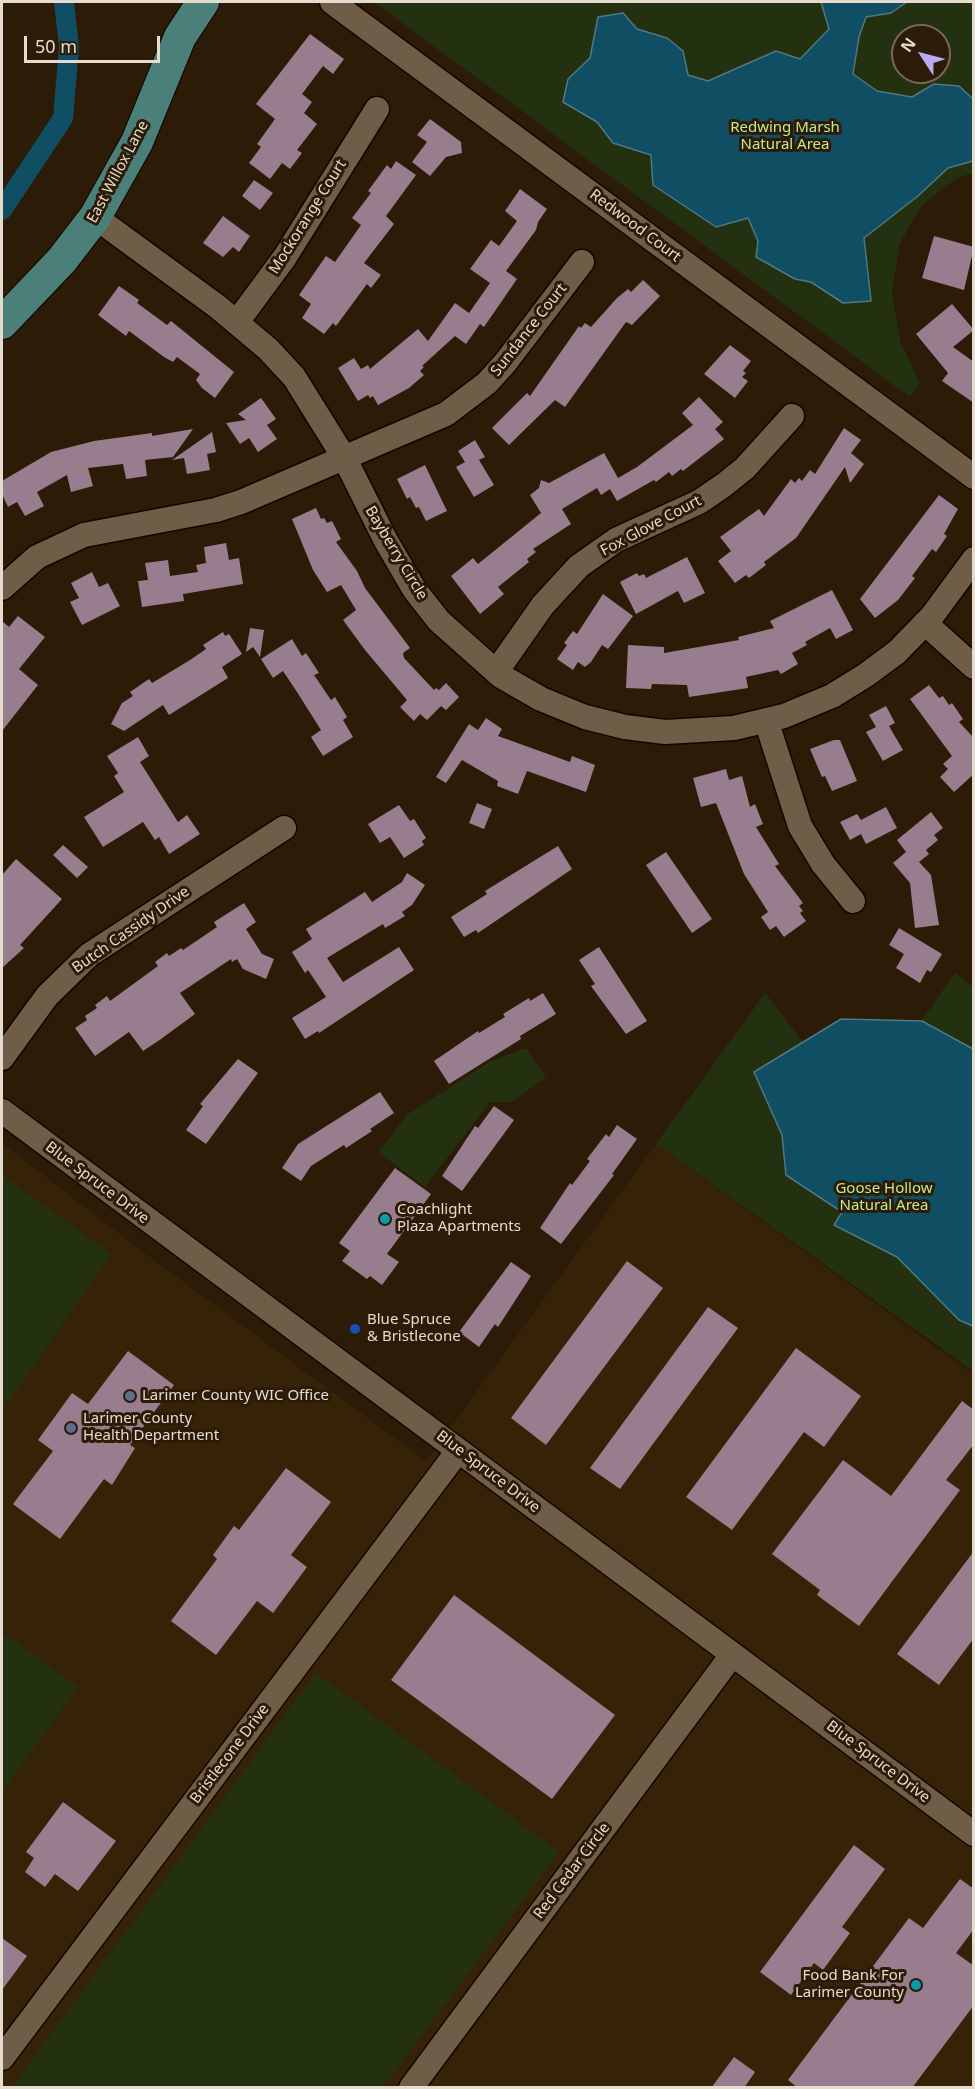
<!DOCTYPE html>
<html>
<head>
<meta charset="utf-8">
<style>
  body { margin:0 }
  #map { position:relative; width:975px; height:2089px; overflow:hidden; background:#2b1b07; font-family:"Noto Sans",sans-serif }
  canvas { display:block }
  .frame { position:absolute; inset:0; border:3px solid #e6dbcf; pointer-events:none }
  .north { position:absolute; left:891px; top:24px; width:60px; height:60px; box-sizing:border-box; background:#2b1b07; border:2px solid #766857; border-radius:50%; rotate:306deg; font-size:16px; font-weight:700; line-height:24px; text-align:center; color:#e6dbcf }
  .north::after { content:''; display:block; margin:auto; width:21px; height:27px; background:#bca9f5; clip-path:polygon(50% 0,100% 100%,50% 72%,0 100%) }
  .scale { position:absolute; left:24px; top:36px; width:136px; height:27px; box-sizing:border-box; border:3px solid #e6dbcf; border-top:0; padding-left:8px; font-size:18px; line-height:21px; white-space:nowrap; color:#e6dbcf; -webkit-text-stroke:4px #2b1b07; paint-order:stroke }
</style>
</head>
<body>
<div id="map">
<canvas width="975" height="2089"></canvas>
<div class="frame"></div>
<div class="north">N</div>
<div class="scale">50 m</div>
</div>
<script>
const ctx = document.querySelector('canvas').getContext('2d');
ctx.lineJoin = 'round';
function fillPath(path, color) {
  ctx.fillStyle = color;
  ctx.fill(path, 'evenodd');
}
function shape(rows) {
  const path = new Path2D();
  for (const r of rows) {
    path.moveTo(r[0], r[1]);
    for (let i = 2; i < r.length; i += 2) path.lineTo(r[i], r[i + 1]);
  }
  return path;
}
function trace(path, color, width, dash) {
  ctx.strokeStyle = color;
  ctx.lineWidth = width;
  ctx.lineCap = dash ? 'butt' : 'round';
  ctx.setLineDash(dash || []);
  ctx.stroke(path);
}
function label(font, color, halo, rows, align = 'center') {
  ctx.font = font + ' "Noto Sans",sans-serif';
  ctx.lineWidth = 6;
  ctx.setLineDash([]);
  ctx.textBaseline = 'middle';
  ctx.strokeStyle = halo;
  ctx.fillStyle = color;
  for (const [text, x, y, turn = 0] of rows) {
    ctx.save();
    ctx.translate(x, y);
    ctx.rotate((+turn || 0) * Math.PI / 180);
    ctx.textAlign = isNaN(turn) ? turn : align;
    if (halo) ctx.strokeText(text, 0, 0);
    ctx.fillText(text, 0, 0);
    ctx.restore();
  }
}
fillPath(shape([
  [2,1143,139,1249,426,1461,656,1144,973,1374,973,2087,2,2087]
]), '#362207');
fillPath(shape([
  [374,2,973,2,973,173,957,178,922,205,900,243,892,291,900,341,920,383,910,397],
  [903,36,939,36,939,72,903,72],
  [955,973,974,988,973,1371,656,1144,765,993,857,1112],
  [526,1048,546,1077,512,1102,490,1102,425,1187,378,1152,408,1114,491,1061],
  [2,1175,111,1254,2,1411],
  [2,1632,78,1687,2,1792],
  [316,1673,559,1852,383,2087,12,2087]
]), '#243111');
const water = shape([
  [821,2,907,2,891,13,866,17,859,37,853,74,877,91,912,97,934,84,959,86,973,99,973,161,948,168,918,196,864,238,871,301,843,303,811,282,795,279,756,257,758,241,748,218,716,227,653,185,651,155,613,143,597,122,563,102,568,79,590,58,598,17,623,13,637,29,667,38,683,51,688,75,708,81,776,51,800,59,829,29,821,2],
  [841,1019,922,1021,973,1049,973,1326,959,1320,897,1257,834,1225,842,1212,786,1175,782,1135,754,1072,841,1019]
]);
fillPath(water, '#0f4e63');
trace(water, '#507883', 1.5);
trace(shape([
  [2,210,63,118,69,47,64,2]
]), '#0f4e63', 20);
fillPath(shape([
  [310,34,344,59,333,74,323,66,302,94,312,102,304,113,317,124,297,150,302,153,290,169,282,163,270,179,249,163,261,147,257,144,275,119,256,104],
  [430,119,461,142,462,153,446,157,430,176,412,162,427,142,417,135],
  [396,161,416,175,386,216,394,224,364,263,381,275,371,288,367,284,336,326,333,323,324,334,302,318,311,304,299,295,326,256,335,262,361,225,352,218,371,193,368,191,387,165,391,169],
  [254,180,273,193,260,210,242,196],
  [520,189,547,209,538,222,536,230,506,271,517,279,484,327,480,324,466,344,455,336,422,366,424,367,420,371,424,375,409,388,378,405,373,396,370,398,368,395,358,401,338,368,354,358,361,369,368,365,370,369,418,329,428,341,455,303,469,313,490,283,470,269,491,240,499,246,517,221,505,211],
  [223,216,250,236,239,252,233,247,223,257,203,243],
  [934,236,974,247,964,290,922,278],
  [643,280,660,296,632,325,626,322,565,407,555,400,509,445,492,428,527,393,530,396,579,326,581,328,585,323,591,327,617,298,628,289,631,292],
  [119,286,139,300,137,303,167,325,171,321,234,372,215,398,202,388,196,380,200,374,177,357,173,362,164,357,129,331,126,336,98,315],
  [952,304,974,330,953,347,974,362,974,403,942,381,948,373,916,334],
  [730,345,751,361,743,371,746,373,742,377,748,381,735,398,704,374],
  [699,397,723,422,715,429,724,439,683,471,681,469,672,476,669,472,656,482,654,480,617,501,610,489,601,495,597,488,562,509,571,524,533,549,536,552,527,559,529,562,498,587,504,594,480,614,451,576,473,558,478,564,541,513,530,495,539,488,541,480,549,483,604,453,618,478,637,467,693,425,682,413],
  [261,398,276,419,267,425,277,439,258,452,249,438,240,444,226,423,246,420,238,414],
  [844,428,861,440,851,453,864,464,850,483,845,467,796,538,764,562,766,565,749,578,746,575,735,583,718,561,731,551,720,537,759,509,764,516,791,479,795,483,799,478,802,481,810,470,815,474],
  [193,429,173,457,145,460,147,476,126,479,123,464,88,468,93,486,71,492,67,475,37,492,44,506,25,516,17,502,8,507,2,494,2,481,51,452,94,441,152,433,152,436],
  [212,432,216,452,207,454,210,470,187,474,184,458,172,460],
  [475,440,485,457,479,460,494,485,474,497,456,467,465,462,458,451],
  [425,465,447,511,426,521,419,507,416,508,410,497,407,499,397,479],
  [939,495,958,509,944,534,947,536,936,552,932,549,912,576,915,578,898,600,875,618,860,599],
  [316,508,321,519,324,518,327,523,332,521,341,539,336,542,357,571,365,588,410,648,403,653,404,658,434,690,436,688,439,690,446,683,459,697,446,710,441,706,427,720,420,714,414,721,400,707,407,700,365,650,343,620,356,610,341,585,327,592,313,570,292,519],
  [226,543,229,560,239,558,243,584,183,594,184,601,142,607,138,581,148,580,145,563,168,560,170,576,198,572,196,565,206,563,204,547],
  [687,557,705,593,684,603,678,591,636,614,620,582,637,573,639,576,644,574,646,578],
  [92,572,99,587,108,583,120,606,82,625,70,602,79,598,71,583],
  [832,590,853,630,836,639,830,628,805,642,807,645,792,653,798,664,781,674,778,670,746,677,748,688,689,697,687,685,652,684,651,689,626,688,628,645,664,647,664,653,739,640,738,637,774,628,770,621],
  [603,594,633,616,608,649,602,645,591,662,585,667,578,662,573,670,557,659,567,645,564,643,573,631,577,634],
  [18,616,45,637,19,669,38,685,2,731,2,621,9,627],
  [250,628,264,630,260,657,253,647,246,652],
  [223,632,225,636,229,634,242,654,222,667,228,678,169,715,163,705,124,731,111,724,122,703,133,696,130,692,149,679,152,683,190,660,206,649,203,645],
  [292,639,302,656,306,653,319,673,314,675,331,700,335,697,347,717,343,720,353,737,323,756,311,737,321,730,297,692,283,671,273,678,261,659],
  [929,685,939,698,943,696,949,705,952,703,963,719,959,722,974,738,974,774,954,792,940,777,948,769,943,764,952,756,910,699],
  [886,706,895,723,889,726,903,750,883,761,866,732,876,727,869,715],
  [486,718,502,729,498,736,570,762,572,756,595,765,586,792,527,771,518,794,497,786,498,781,462,760,446,783,436,777,469,724,478,730],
  [138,737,149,756,140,762,178,822,187,815,200,834,169,854,159,837,155,840,143,822,103,847,84,817,124,792,114,776,118,773,107,756],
  [834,740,840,740,857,781,832,791,825,776,822,777,810,749],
  [726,769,729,780,742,776,750,807,755,804,763,824,756,827,779,864,775,866,803,903,799,906,803,911,800,913,806,921,784,937,776,926,770,930,761,917,768,912,744,874,716,803,701,807,693,778],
  [477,803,492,809,484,829,469,823],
  [399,805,410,821,414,819,426,838,422,841,424,845,404,858,390,837,380,843,368,824],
  [886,807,897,828,866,844,861,834,850,840,840,822,857,814,861,820],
  [931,812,943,828,934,835,938,840,926,850,929,854,919,862,931,875,939,925,915,928,910,883,893,863,906,852,897,840],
  [63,845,88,867,77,878,53,855],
  [558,846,572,869,503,916,478,933,476,930,464,937,451,917,487,894,485,891],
  [666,852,712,919,692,933,646,865],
  [16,859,62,899,20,945,24,948,2,968,2,875],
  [407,873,425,885,412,905,402,912,405,916,385,928,383,924,327,958,343,982,399,947,414,970,319,1033,318,1031,305,1039,292,1018,326,997,308,970,305,973,292,952,312,939,306,929,365,892,372,902,402,882],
  [244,903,256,922,246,929,262,954,274,959,266,979,243,969,237,959,232,962,231,959,180,993,195,1014,161,1039,143,1051,129,1032,95,1056,75,1028,87,1020,85,1016,97,1008,95,1005,107,996,110,1001,158,966,155,962,167,953,169,956,181,948,183,950,217,927,214,922],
  [899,928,942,954,931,972,927,970,920,983,896,968,904,954,889,945],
  [599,947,647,1021,626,1034,591,986,595,984,579,960],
  [543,993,556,1014,520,1036,521,1039,449,1084,434,1061,478,1031,479,1033,505,1017,503,1014,529,998,530,1001],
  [238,1059,258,1073,206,1144,186,1130,203,1106,200,1104],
  [380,1092,394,1113,370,1129,372,1131,346,1148,344,1145,311,1166,301,1181,282,1168,298,1144],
  [494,1106,514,1120,462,1191,442,1176,475,1126,478,1128],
  [617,1125,637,1139,612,1174,614,1175,561,1244,540,1228,570,1183,572,1185,590,1161,587,1159,606,1134,609,1137],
  [395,1168,431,1194,387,1254,399,1262,382,1285,370,1276,367,1279,342,1261,350,1251,339,1243],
  [627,1261,663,1288,546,1445,511,1418],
  [511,1262,531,1276,498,1327,495,1324,479,1347,459,1332],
  [708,1307,738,1328,620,1489,590,1468],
  [796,1348,861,1396,824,1447,804,1432,732,1530,686,1497],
  [128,1351,174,1385,130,1445,135,1448,112,1485,104,1479,60,1539,13,1504,53,1451,38,1440,72,1393,88,1404],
  [962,1401,974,1410,974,1444,946,1480,960,1490,859,1626,817,1595,820,1590,772,1554,843,1460,891,1496],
  [286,1468,331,1502,291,1555,307,1567,273,1613,257,1601,216,1655,171,1621,217,1559,213,1555,234,1526,239,1530],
  [974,1551,974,1638,939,1685,897,1654],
  [454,1595,615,1715,552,1799,391,1680],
  [63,1802,116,1841,78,1891,55,1874,45,1887,25,1872,34,1858,26,1852],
  [854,1845,885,1869,842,1927,850,1933,823,1970,814,1963,791,1995,760,1972],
  [960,1879,974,1889,974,1929,956,1953,974,1966,974,2005,912,2088,798,2088,788,2080,909,1918,923,1928],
  [2,1938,27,1956,2,1990],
  [734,2057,755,2072,744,2088,711,2088]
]), '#987d8e');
const minor = shape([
  [332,2,974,477],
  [95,217,218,307,268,349,294,377,345,459,386,541,414,589,439,621,501,676,541,699,585,717,625,727,665,732,734,728,784,716,832,696,866,675,897,652,932,616,974,559],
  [237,322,285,257,377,109],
  [2,588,37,557,84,535,216,510,241,502,446,414,487,383,505,363,582,262],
  [925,623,974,667],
  [496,672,543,605,579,566,616,540,699,502,724,485,745,468,792,416],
  [766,720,800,826,823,864,853,901],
  [2,1058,47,996,89,955,284,828],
  [2,1111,974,1834],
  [2,2058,458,1451],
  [411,2088,732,1655]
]);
const major = shape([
  [2,323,62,260,95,217,137,142,180,37,203,2]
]);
trace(minor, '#130500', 27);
trace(major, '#130500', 34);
trace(minor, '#705d48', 24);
trace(major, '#4b807a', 32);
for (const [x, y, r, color] of [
  [385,1219,6,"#0f9aa8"],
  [355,1329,6,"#1a4fb4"],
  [130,1396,6,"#5c6f8a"],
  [71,1428,6,"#5c6f8a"],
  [916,1985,6,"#0f9aa8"]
]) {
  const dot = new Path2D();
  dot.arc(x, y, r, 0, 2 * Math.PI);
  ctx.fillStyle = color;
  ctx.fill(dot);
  trace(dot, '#2b1b07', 2);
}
label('15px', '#c3e995', '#2b1b07', [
  ["Redwing Marsh",785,128],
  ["Natural Area",785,145],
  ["Goose Hollow",884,1189],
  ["Natural Area",884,1206]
]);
label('15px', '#e6dbcf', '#2b1b07', [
  ["East Willox Lane",118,172,-62],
  ["Mockorange Court",308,217,-58],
  ["Redwood Court",635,226,37],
  ["Sundance Court",529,330,-52],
  ["Fox Glove Court",651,526,-28],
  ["Bayberry Circle",396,553,59],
  ["Butch Cassidy Drive",131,930,-35],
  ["Blue Spruce Drive",97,1183,37],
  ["Blue Spruce Drive",488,1472,37],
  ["Bristlecone Drive",230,1754,-53],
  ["Blue Spruce Drive",878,1762,37],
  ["Red Cedar Circle",572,1871,-53]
]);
label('15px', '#e6dbcf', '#2b1b07', [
  ["Coachlight",397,1210],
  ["Plaza Apartments",397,1227],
  ["Blue Spruce",367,1320],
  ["& Bristlecone",367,1337],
  ["Larimer County WIC Office",142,1396],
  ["Larimer County",83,1419],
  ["Health Department",83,1436],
  ["Food Bank For",904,1976,"right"],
  ["Larimer County",904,1993,"right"]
], 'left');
</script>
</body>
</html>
